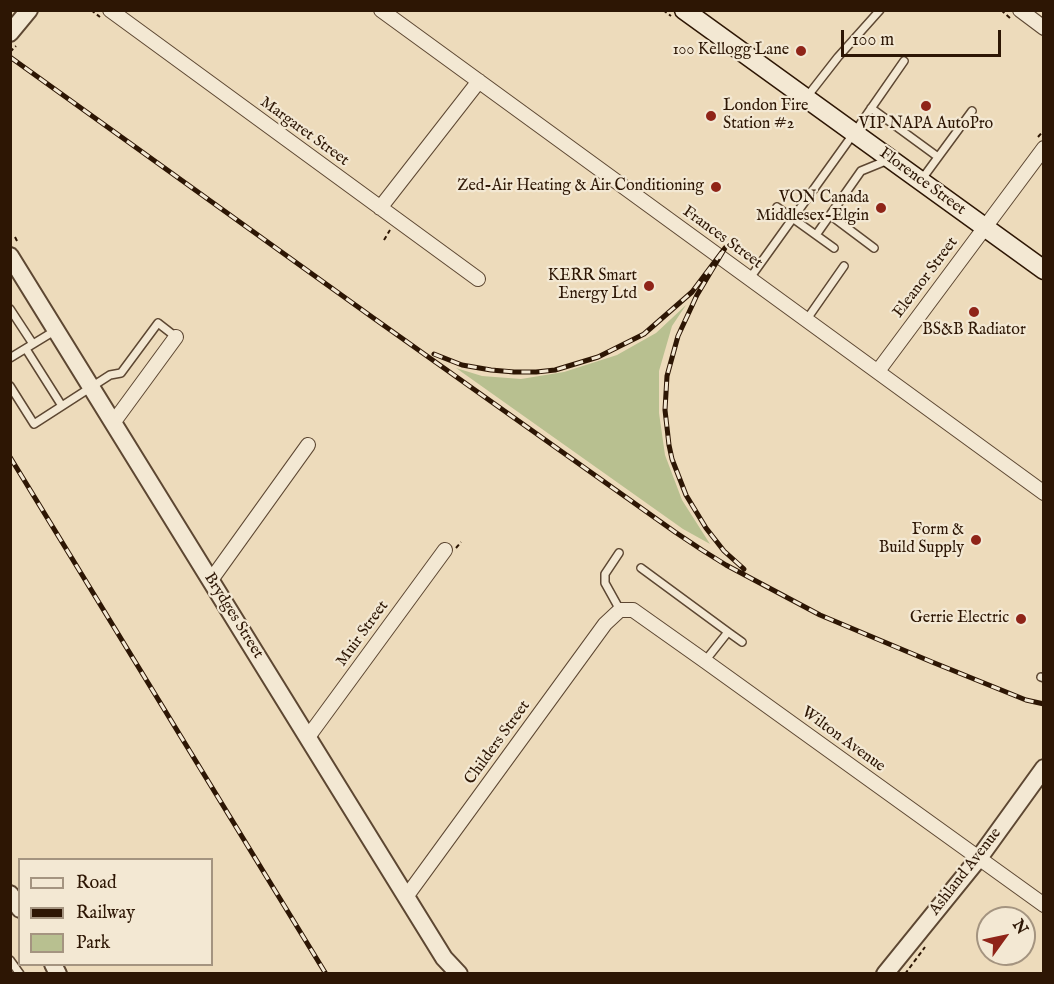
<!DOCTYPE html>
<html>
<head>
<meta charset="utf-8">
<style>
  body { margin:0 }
  #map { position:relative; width:1054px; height:984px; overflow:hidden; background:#eddbbb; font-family:"IM FELL English",serif }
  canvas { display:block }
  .frame { position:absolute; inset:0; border:12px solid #2d1604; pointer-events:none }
  .legend { position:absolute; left:18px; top:858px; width:195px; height:108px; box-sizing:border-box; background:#f3e8d3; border:2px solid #a49480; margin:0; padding:8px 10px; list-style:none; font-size:18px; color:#2d1604 }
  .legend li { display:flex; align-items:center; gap:12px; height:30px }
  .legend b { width:30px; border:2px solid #a49480 }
  .north { position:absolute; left:976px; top:906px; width:60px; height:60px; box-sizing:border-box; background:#f3e8d3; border:2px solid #a49480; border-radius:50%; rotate:57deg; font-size:16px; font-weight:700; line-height:24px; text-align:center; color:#2d1604 }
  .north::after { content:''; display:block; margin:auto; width:21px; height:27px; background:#8f2418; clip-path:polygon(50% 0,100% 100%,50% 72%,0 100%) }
  .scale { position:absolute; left:841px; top:30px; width:160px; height:27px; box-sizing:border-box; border:3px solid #2d1604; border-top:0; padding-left:8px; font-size:18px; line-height:21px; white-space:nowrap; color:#2d1604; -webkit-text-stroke:4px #f3e8d3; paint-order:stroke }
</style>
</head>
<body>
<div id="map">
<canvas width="1054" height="984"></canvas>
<div class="frame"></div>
<ul class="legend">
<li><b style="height:8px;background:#f3e8d3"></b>Road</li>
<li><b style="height:8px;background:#2d1604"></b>Railway</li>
<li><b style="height:16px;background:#b8c090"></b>Park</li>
</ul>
<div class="north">N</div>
<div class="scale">100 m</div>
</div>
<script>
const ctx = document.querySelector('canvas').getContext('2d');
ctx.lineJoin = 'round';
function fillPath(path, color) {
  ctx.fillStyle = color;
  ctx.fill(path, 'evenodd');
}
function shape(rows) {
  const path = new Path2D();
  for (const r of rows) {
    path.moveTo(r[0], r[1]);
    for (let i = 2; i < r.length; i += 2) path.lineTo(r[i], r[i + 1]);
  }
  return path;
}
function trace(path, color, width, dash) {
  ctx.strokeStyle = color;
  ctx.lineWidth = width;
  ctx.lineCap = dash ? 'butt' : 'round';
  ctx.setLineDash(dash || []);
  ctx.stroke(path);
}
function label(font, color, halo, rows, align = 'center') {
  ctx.font = font + ' "IM FELL English",serif';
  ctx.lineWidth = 4.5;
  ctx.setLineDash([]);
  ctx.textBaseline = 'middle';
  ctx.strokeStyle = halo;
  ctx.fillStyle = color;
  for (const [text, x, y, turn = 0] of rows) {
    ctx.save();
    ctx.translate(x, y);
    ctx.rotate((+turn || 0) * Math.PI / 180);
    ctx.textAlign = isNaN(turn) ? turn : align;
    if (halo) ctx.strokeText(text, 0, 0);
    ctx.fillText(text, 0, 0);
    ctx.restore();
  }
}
fillPath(shape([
  [686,305,672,326,659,371,659,413,665,455,682,500,710,544,683,529,456,368,482,376,521,379,564,372,617,355,656,333]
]), '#b8c090');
const service = shape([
  [806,98,838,57,880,10],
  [871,108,938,157],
  [922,179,972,111],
  [777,207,834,248],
  [830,215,874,248],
  [816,235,861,171,888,160],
  [750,278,854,133,904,61],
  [10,309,33,344,10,358],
  [807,319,844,266],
  [33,344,56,330],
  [26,349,62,406],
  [10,386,34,424,110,375,121,373,158,323,176,337],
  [619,553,605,574,605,583,620,610],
  [641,568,728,632,705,661],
  [728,632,742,642],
  [1041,677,1044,678],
  [10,960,20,974]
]);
const minor = shape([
  [110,10,478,279],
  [381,10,1044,493],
  [1020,10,1044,28],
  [380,208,479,81],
  [878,371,1044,148],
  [113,423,176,337],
  [211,580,308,445],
  [308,737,445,550],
  [406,897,605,624,620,610,633,610,705,661,1044,905]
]);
const tertiary = shape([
  [10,33,29,10],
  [10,256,444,958,459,974],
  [10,894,20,909],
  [53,964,58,974],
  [885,974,979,858,1044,768]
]);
const secondary = shape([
  [684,10,1044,270]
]);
trace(service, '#5d4732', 10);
trace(minor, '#5d4732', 16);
trace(tertiary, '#5d4732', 20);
trace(secondary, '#2d1604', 21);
trace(shape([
  [91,10,100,17],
  [663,10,671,16],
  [1001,10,1010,18],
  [10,52,16,46],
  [1038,137,1044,130],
  [15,237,18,243],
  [384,240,390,230],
  [456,548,461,542],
  [905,974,925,947]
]), '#2d1604', 2, [4.5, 3]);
trace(service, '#f3e8d3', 7);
trace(minor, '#f3e8d3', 14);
trace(tertiary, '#f3e8d3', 16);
trace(secondary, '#f3e8d3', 18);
const rail = shape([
  [10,57,372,317,675,532,702,550,726,565,820,615,932,662,1026,700,1044,704],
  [434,354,462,365,491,370,514,372,536,372,555,370,598,357,644,334,692,292,725,248,697,295,678,336,667,376,665,410,669,445,672,459,686,495,706,528,724,551,744,569],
  [10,457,326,974]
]);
trace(rail, '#2d1604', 5);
trace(rail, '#f3e8d3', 3, [9]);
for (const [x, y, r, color] of [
  [801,51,6,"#8f2418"],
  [926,106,6,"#8f2418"],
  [711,116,6,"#8f2418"],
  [716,187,6,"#8f2418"],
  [881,208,6,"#8f2418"],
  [649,286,6,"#8f2418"],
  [974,312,6,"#8f2418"],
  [976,540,6,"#8f2418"],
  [1021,619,6,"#8f2418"]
]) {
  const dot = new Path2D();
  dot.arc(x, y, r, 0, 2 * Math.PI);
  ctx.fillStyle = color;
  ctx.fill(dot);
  trace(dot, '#f3e8d3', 2);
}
label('16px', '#2d1604', '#f3e8d3', [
  ["100 Kellogg Lane",789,51],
  ["London Fire",723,107,"left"],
  ["Station #2",723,125,"left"],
  ["VIP NAPA AutoPro",926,125,"center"],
  ["Zed-Air Heating & Air Conditioning",704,187],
  ["VON Canada",869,199],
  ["Middlesex-Elgin",869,217],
  ["KERR Smart",637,277],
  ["Energy Ltd",637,295],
  ["BS&B Radiator",974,331,"center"],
  ["Form &",964,531],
  ["Build Supply",964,549],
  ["Gerrie Electric",1009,619]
], 'right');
label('16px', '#2d1604', '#f3e8d3', [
  ["Margaret Street",304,132,36],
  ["Florence Street",922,182,36],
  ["Frances Street",722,238,36],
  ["Eleanor Street",926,278,-53],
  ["Brydges Street",233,616,58],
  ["Muir Street",363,634,-54],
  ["Wilton Avenue",843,740,36],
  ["Childers Street",498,743,-54],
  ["Ashland Avenue",966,872,-52]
]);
</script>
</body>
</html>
